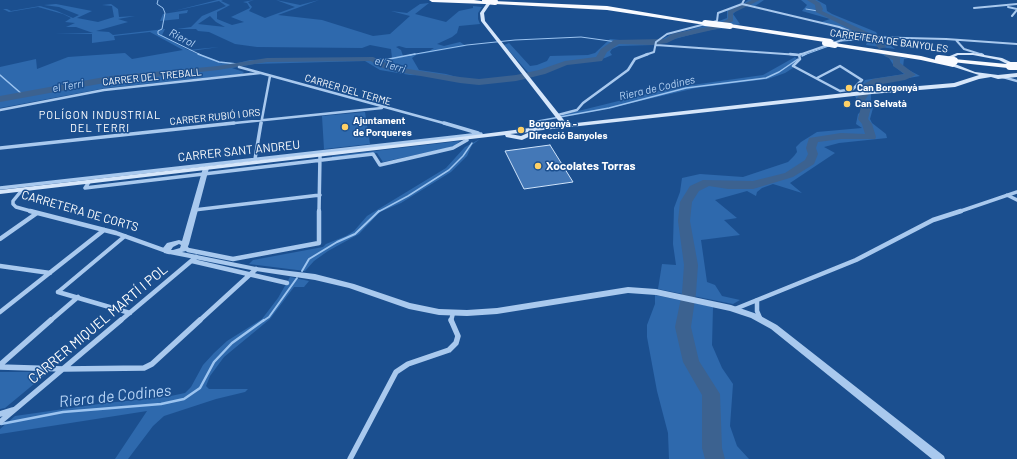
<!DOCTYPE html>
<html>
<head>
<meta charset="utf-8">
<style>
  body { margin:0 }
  canvas { display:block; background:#1b4f8f }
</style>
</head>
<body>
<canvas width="1017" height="459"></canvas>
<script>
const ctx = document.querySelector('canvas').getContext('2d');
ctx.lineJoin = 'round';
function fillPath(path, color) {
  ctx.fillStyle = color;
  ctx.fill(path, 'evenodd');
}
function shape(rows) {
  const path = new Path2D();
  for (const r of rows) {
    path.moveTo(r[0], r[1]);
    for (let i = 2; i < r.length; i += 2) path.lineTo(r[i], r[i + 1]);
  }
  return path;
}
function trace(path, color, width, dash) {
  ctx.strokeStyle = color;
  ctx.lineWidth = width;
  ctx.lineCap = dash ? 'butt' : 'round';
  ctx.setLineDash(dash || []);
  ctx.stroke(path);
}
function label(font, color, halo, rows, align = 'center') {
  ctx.font = font + ' Barlow,sans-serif';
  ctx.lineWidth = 3;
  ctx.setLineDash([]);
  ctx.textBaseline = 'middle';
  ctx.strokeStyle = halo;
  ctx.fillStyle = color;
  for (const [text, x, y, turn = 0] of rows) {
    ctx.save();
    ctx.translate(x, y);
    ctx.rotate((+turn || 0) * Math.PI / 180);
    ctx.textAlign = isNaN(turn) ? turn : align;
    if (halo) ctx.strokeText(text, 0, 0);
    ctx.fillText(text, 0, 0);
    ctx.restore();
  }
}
fillPath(shape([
  [217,0,223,0,221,1,230,5,217,12,217,19,232,25,244,22,231,17,250,8,247,3,243,2,254,0,248,2,252,7,249,11,265,18,295,7,276,0,300,5,319,0,278,15,322,20,373,36,390,34,410,16,391,11,407,13,420,4,429,3,415,14,446,22,459,11,473,8,473,6,482,7,478,13,478,19,480,24,459,26,457,33,452,37,437,44,444,46,460,42,466,46,416,55,412,58,419,70,446,74,464,79,487,80,524,76,525,79,468,83,432,76,410,75,380,70,365,61,254,64,232,68,244,72,242,74,106,88,0,108,0,67,36,59,37,69,68,57,125,53,132,59,183,50,150,32,114,36,115,40,92,43,92,34,55,33,93,33,76,27,66,27,75,23,65,22,71,18,63,14,38,7,9,12,3,9,7,9,11,11,40,6,57,11,73,18,79,15,59,7,44,5,56,4,92,11,77,18,98,22,114,17,112,6,102,5,111,4,118,9,119,17,135,16,118,19,128,22,96,31,109,32,113,35,165,29,162,35,188,50,219,47,191,51,223,63,234,64,250,60,392,58,391,49,370,45,362,48,257,47,235,44,209,32,198,31,196,29,177,29,191,27,202,16,226,6,219,1,174,11],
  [210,16,216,22,225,27,198,24],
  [399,46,406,48,434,48,429,51,403,56,401,50,396,47],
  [748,0,764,0,755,6,750,5,737,10,733,14,740,24,734,26,714,23,727,18,727,10,742,5],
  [801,0,817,0,826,5,827,11,832,14,876,32,878,36,863,35,845,28,821,22,830,19,802,11,807,5],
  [188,10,187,13,179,14,179,19,160,21,163,14],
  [708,25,725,28,704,31,653,45,619,46,612,49,610,52,612,55,605,58,587,62,567,63,532,77,504,45,509,43,530,66,537,65,547,61,550,56,588,55,595,53,610,39,640,42,657,42,670,35],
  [869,38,881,38,895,49,866,45],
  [877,52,909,59,904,59,903,67,920,76,876,84,872,86,872,90,857,92,865,80,904,74,894,66,889,58],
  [795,57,798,60,792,66,793,68,785,73,768,79,696,88,601,110,563,116,562,115,671,88,763,75],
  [871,94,871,105,873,108,870,119,872,123,886,134,887,138,839,143,824,147,835,153,790,183,802,193,773,184,762,188,757,192,756,196,747,191,715,200,737,218,724,220,740,235,701,240,707,282,715,285,722,296,740,300,733,304,658,289,662,264,676,265,673,244,674,208,680,192,682,178,700,174,743,177,788,162,794,156,797,152,796,147,801,142,817,132,862,128,856,124,858,114,863,110,855,96],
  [365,112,370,144,324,149,322,116],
  [480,139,472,145,467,156,451,172,401,203,380,212,359,234,328,251,314,261,305,271,249,264,253,260,323,247,326,244,346,236,354,231,367,216,446,168,465,147],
  [460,141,454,146,443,149,383,162,377,153,332,158,332,156],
  [290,277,309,281,304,287,294,287,270,319,224,357,210,376,206,386,209,389,248,389,245,392,216,399,164,416,153,426,128,459,115,459,147,411,0,434,0,429,15,416,106,403,166,397,185,393,191,387,203,365,214,353,227,341,262,319,278,298],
  [655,295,713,307,712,345,722,368,733,384,730,426,737,446,749,459,669,459,668,433,657,391,647,337,647,325,655,304],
  [0,372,45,372,46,374,5,408,0,409]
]), '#2e69ad');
trace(shape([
  [158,0,157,4,163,8,165,13,162,29,158,31,158,34,201,55],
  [754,0,756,0],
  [806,9,818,11],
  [841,41,874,39],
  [410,55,467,45,515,40,581,37,617,42],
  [804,55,829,46]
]), '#9cc4f0', 1);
trace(shape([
  [198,54,219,62,237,64],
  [802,56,806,54],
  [373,59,384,60,415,54],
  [0,75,23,95],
  [538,121,609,108,686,88,766,78,779,72,798,59],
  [378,212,408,196,449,170,463,156,472,143]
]), '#9cc4f0', 1.5);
trace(shape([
  [302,271,309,259,337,242,355,234,379,211],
  [263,321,269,317,297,278]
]), '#9cc4f0', 2);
trace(shape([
  [1,424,63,412,161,404,184,399,200,388,214,362,232,343,264,320]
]), '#9cc4f0', 2.5);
fillPath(shape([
  [752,0,760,0,733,13,733,21,721,28,677,38,667,43,652,45,619,44,607,52,602,61,567,65,545,74,516,81,479,85,460,83,393,71,377,66,371,61,267,62,218,70,110,82,0,102,0,96,110,76,218,66,267,58,373,57,395,67,460,77,479,79,516,75,539,70,565,61,596,57,601,49,614,40,665,39,672,34,717,25,728,19,728,11,752,0],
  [807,0,815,0,820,3,823,9,822,11,880,38,886,47,879,49,874,42,860,34,816,12,815,5,807,0],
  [885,52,891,52,900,57,900,63,916,75,905,80,871,86,871,91,865,100,871,107,868,119,872,124,876,137,875,139,841,139,818,142,816,148,818,154,814,164,793,177,753,189,728,189,709,186,699,191,692,202,690,221,698,265,696,293,691,327,699,361,720,394,722,448,725,459,705,459,702,448,702,395,683,362,675,327,682,293,684,265,678,221,680,202,690,186,703,180,753,181,785,173,805,160,808,154,806,148,809,138,841,133,865,134,862,124,858,119,861,107,855,100,863,91,862,85,873,79,905,74,893,66,893,60,885,56,885,52]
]), '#3c6290');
const building = shape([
  [550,145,573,182,524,189,505,151,550,145]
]);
fillPath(building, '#4478b7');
trace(building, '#cfe3fa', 1);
trace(shape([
  [58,292,125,236]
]), '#a9c9ee', 4);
trace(shape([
  [742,4,839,27,865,37],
  [1008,7,1017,9],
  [974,8,1017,4],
  [1012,16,1017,10],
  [956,40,964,49,983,55],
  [656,45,799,55],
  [645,55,654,52,656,42,667,34,717,21,718,13,742,4,744,0],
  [799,55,845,39,866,37,946,39,1017,44]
]), '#a9c9ee', 2);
trace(shape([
  [790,54,799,55],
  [801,54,799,55,800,59,793,66,840,91,853,89,862,80,840,66,817,78],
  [981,54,983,55],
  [239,67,447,124],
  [1003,77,1017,81],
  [0,110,104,90,260,73],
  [558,115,577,110,583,103,628,70,635,59,648,54],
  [225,124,382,108],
  [261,124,270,76]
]), '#a9c9ee', 2.5);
trace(shape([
  [444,123,478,133],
  [0,148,234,123],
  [255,159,261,123],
  [89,182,85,188,373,154,380,165,453,148,467,140],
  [0,188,481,134],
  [22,190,13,201,13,204,16,207,34,212],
  [1007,195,1017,200],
  [194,210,320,195],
  [319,212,320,155],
  [958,212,1017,192]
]), '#a9c9ee', 3.5);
trace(shape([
  [30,211,116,233,169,252],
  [0,239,37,213],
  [185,247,188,250,233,259,319,243,319,211],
  [192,261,287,283],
  [0,266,50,273],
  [58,292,130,313],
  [757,300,757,311,760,318],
  [735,309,856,260,933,220,961,211],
  [0,312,104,230],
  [50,321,78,297],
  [120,321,196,257],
  [199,321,256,269],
  [451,321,453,313]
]), '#a9c9ee', 4.5);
trace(shape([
  [0,365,51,320],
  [0,367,64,369,144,368,152,364,200,320],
  [0,414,13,410],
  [0,422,121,320],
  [350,459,396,372,408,364,449,350,456,343,458,336,451,320]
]), '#a9c9ee', 5.5);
fillPath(shape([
  [206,166,209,168,189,244,186,251,182,252,256,267,315,274,354,284,410,303,439,309,467,310,497,308,628,287,656,289,731,305,757,314,777,325,944,456,945,459,932,459,771,329,751,318,730,311,656,295,628,293,497,314,467,316,439,315,409,309,349,288,315,280,256,271,164,253,163,248,167,243,179,240,182,241,203,168,206,166],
  [179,244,181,245,180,248,173,250,171,250,173,247,179,244]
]), '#a9c9ee');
fillPath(shape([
  [489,0,493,0,484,13,485,21,567,124,872,90,954,83,979,75,951,66,945,58,957,53,973,53,1002,58,1017,65,1017,69,999,60,973,55,958,55,950,59,955,64,975,72,998,75,1017,73,1017,77,998,79,991,77,979,79,955,87,872,94,534,131,536,133,535,134,522,140,506,137,505,135,0,194,0,190,452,138,561,124,481,21,480,13,489,0],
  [530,132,521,136,510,134,530,132]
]), '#d6e6fa');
fillPath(shape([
  [429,0,474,0,488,2,485,4,432,2,429,0],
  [493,1,607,6,708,23,705,25,607,10,495,4,493,1],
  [730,24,831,39,834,41,831,43,728,27,728,25,730,24],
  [835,43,921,56,956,65,953,67,921,60,833,46,833,44,835,43],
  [954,59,1017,65,1017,69,952,62,951,61,954,59]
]), '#f8faff');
trace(shape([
  [485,1,495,2],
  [705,23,730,26],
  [825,43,835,45]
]), '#f8faff', 6);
trace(shape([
  [939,59,954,61],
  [1010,66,1017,66]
]), '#f8faff', 8);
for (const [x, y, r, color] of [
  [849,88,4,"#ffd166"],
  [847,104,4,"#ffd166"],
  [345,127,4,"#ffd166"],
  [521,130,4,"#ffd166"],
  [538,166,4,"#ffd166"]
]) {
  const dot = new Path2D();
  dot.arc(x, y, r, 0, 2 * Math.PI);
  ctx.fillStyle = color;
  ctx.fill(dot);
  trace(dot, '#1b4f8f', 1.5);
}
label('10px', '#fff', '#1b4f8f', [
  ["CARRETERA DE BANYOLES",889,41,8],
  ["CARRER DEL TREBALL",152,77,-6],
  ["CARRER DEL TERME",348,90,16],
  ["CARRER RUBIÓ I ORS",215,117,-6]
]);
label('bold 10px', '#fff', '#1b4f8f', [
  ["Can Borgonyà",857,88],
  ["Can Selvatà",855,104],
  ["Ajuntament",353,121],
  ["de Porqueres",353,133],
  ["Borgonyà -",529,124],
  ["Direcció Banyoles",529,136]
], 'left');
label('italic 11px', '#b5d3f5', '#1b4f8f', [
  ["Rierol",182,38,28],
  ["el Terri",390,65,17],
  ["el Terri",68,86,-10],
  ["Riera de Codines",657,88,-13]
]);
ctx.letterSpacing = '1px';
label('11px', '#fff', '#1b4f8f', [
  ["POLÍGON INDUSTRIAL",100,115],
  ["DEL TERRI",100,128]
]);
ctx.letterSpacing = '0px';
label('12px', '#fff', '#1b4f8f', [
  ["CARRER SANT ANDREU",239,151,-6],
  ["CARRETERA DE CORTS",80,211,16]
]);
label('bold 12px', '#fff', '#1b4f8f', [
  ["Xocolates Torras",546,166]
], 'left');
label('14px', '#fff', '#1b4f8f', [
  ["CARRER MIQUEL MARTÍ I POL",98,324,-40]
]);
label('italic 16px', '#b5d3f5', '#1b4f8f', [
  ["Riera de Codines",115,396,-6]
]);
</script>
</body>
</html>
